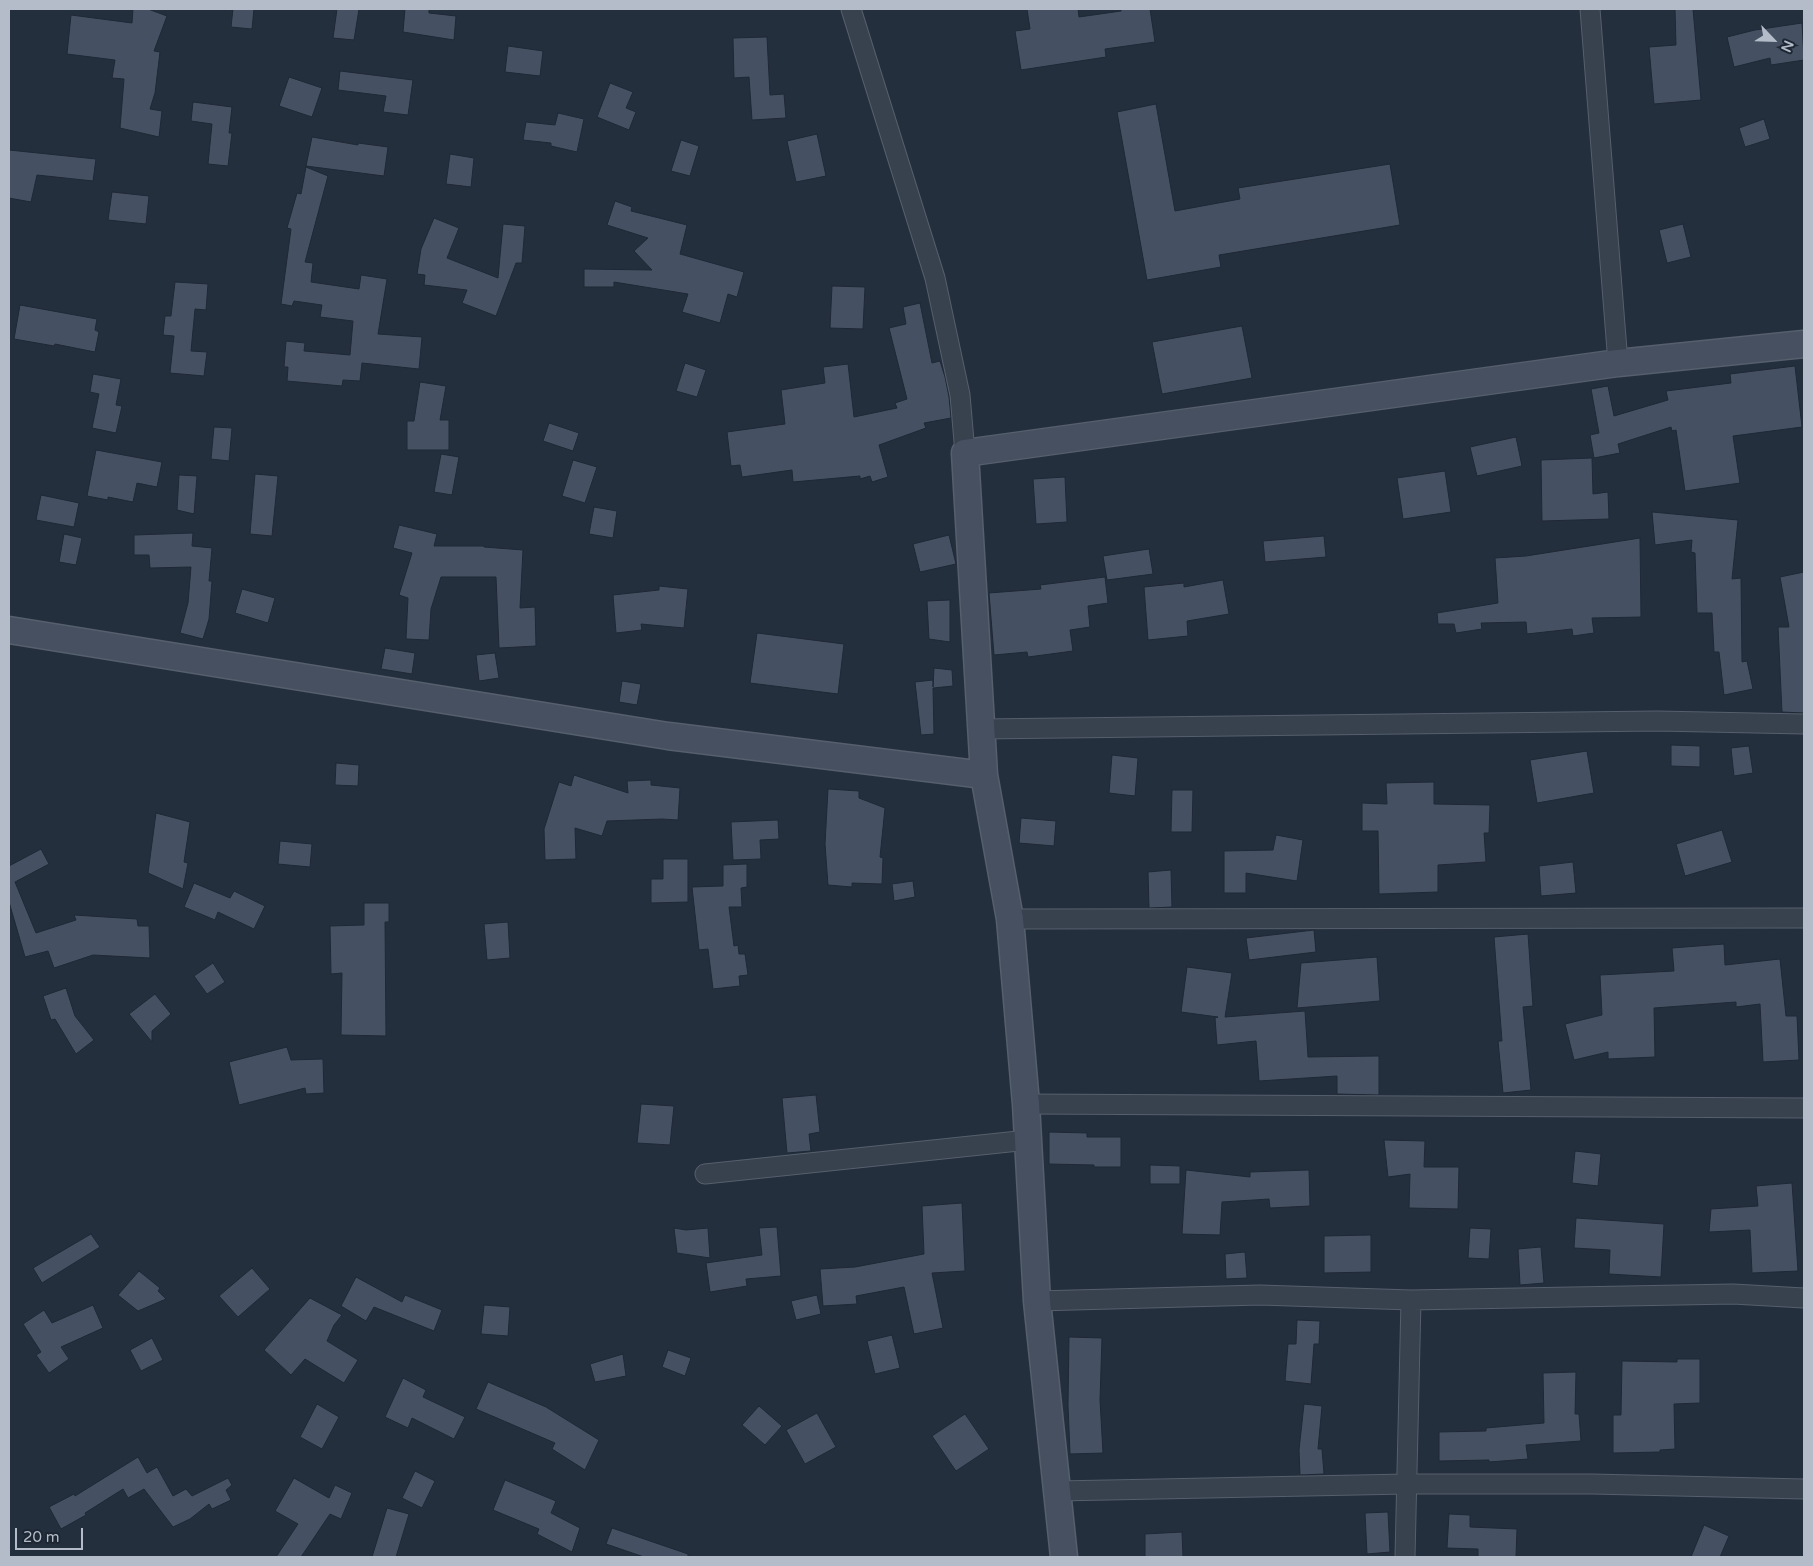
<!DOCTYPE html>
<html>
<head>
<meta charset="utf-8">
<style>
  body { margin:0 }
  #map { position:relative; width:1813px; height:1566px; overflow:hidden; background:#242f3e; font-family:"Varela Round",sans-serif }
  canvas { display:block }
  .frame { position:absolute; inset:0; border:10px solid #b4bcc9; pointer-events:none }
  .north { position:absolute; left:1748px; top:15px; width:50px; height:50px; -webkit-text-stroke:4px #1d2633; paint-order:stroke; rotate:114deg; font-size:14px; font-weight:700; line-height:20px; text-align:center; color:#b4bcc9 }
  .north::after { content:''; display:block; margin:auto; width:18px; height:22px; background:#b4bcc9; clip-path:polygon(50% 0,100% 100%,50% 72%,0 100%) }
  .scale { position:absolute; left:15px; top:1528px; width:68px; height:22px; box-sizing:border-box; border:2px solid #b4bcc9; border-top:0; padding-left:6px; font-size:15px; line-height:18px; white-space:nowrap; color:#b4bcc9; -webkit-text-stroke:4px #1d2633; paint-order:stroke }
</style>
</head>
<body>
<div id="map">
<canvas width="1813" height="1566"></canvas>
<div class="frame"></div>
<div class="north">N</div>
<div class="scale">20 m</div>
</div>
<script>
const ctx = document.querySelector('canvas').getContext('2d');
ctx.lineJoin = 'round';
function fillPath(path, color) {
  ctx.fillStyle = color;
  ctx.fill(path, 'evenodd');
}
function shape(rows) {
  const path = new Path2D();
  for (const r of rows) {
    path.moveTo(r[0], r[1]);
    for (let i = 2; i < r.length; i += 2) path.lineTo(r[i], r[i + 1]);
  }
  return path;
}
function trace(path, color, width, dash) {
  ctx.strokeStyle = color;
  ctx.lineWidth = width;
  ctx.lineCap = dash ? 'butt' : 'round';
  ctx.setLineDash(dash || []);
  ctx.stroke(path);
}
const building = shape([
  [133,9,148,9,167,16,154,51,160,52,155,93,150,109,162,111,159,137,120,128,124,79,112,78,115,60,67,54,71,15,132,23,133,9],
  [233,9,254,9,252,29,231,27,233,9],
  [337,9,359,9,354,40,333,38,337,9],
  [405,9,429,9,429,13,456,16,454,40,403,32,405,9],
  [1027,9,1078,9,1079,17,1121,11,1121,9,1150,9,1155,42,1105,49,1106,57,1021,70,1015,31,1030,29,1027,9],
  [1675,9,1693,9,1701,100,1654,104,1649,47,1676,45,1675,9],
  [1802,23,1804,60,1771,65,1770,58,1734,67,1727,37,1755,30,1802,23],
  [767,37,770,95,784,94,786,118,752,120,749,77,734,78,733,38,767,37],
  [508,46,543,51,540,76,505,72,508,46],
  [340,71,413,80,408,115,383,112,386,96,338,90,340,71],
  [289,77,322,88,312,117,279,106,289,77],
  [610,83,633,92,626,108,636,112,629,130,597,117,610,83],
  [193,102,232,107,229,133,232,133,228,166,208,164,212,124,191,121,193,102],
  [1156,104,1175,211,1240,199,1238,188,1390,164,1400,225,1219,255,1221,267,1147,280,1117,112,1156,104],
  [558,113,584,119,577,152,551,146,551,143,523,140,526,122,555,125,558,113],
  [1764,119,1770,139,1745,147,1739,128,1764,119],
  [817,134,826,176,796,182,787,141,817,134],
  [312,137,358,145,358,143,388,147,384,176,306,166,312,137],
  [681,140,699,146,690,176,671,171,681,140],
  [9,150,96,159,93,181,37,175,31,202,9,198,9,150],
  [450,154,474,158,471,187,446,184,450,154],
  [306,167,328,176,305,262,313,263,311,282,359,289,361,275,387,279,378,334,422,337,419,369,362,363,360,381,343,380,342,386,287,381,288,367,284,367,286,341,305,343,304,351,350,355,353,321,320,317,322,305,294,301,292,306,281,304,291,229,287,228,297,193,301,194,306,167],
  [112,192,149,196,146,224,108,220,112,192],
  [615,201,632,207,631,211,687,225,680,254,744,272,737,297,728,294,720,323,682,312,688,294,614,282,614,287,584,287,584,269,652,270,634,251,648,238,607,225,615,201],
  [434,218,459,228,447,258,498,278,503,224,525,226,522,263,516,263,496,316,462,303,467,290,424,285,425,275,417,274,421,249,434,218],
  [1683,224,1691,257,1667,263,1659,230,1683,224],
  [175,282,208,284,206,310,195,309,191,351,207,352,204,376,170,373,174,336,163,335,165,316,171,316,175,282],
  [832,286,865,287,863,329,830,328,832,286],
  [920,303,932,363,940,361,945,377,949,397,951,418,924,423,926,428,879,445,888,477,872,482,870,476,860,479,860,476,793,482,792,470,742,477,740,465,731,466,727,432,785,424,781,390,825,383,823,367,848,364,854,417,897,408,895,403,907,399,889,328,906,324,903,307,920,303],
  [20,305,97,319,95,330,99,332,95,352,55,344,54,346,14,339,20,305],
  [1242,326,1252,378,1162,394,1152,342,1242,326],
  [685,363,706,370,697,397,676,391,685,363],
  [1795,366,1802,427,1733,436,1740,483,1685,491,1676,430,1672,431,1671,427,1618,444,1620,453,1594,458,1590,435,1599,433,1591,389,1608,386,1614,416,1668,400,1666,391,1731,383,1730,374,1795,366],
  [93,374,121,379,116,405,122,406,116,433,92,428,99,394,90,392,93,374],
  [420,382,446,386,440,420,449,420,449,450,407,450,407,421,414,421,420,382],
  [549,423,579,433,573,451,543,441,549,423],
  [214,427,232,428,229,461,211,459,214,427],
  [1516,437,1522,466,1477,476,1470,447,1516,437],
  [96,450,162,462,157,487,137,483,133,502,108,497,108,500,87,496,96,450],
  [441,454,459,457,452,495,434,492,441,454],
  [1592,458,1593,494,1608,492,1609,519,1542,521,1541,460,1592,458],
  [573,460,597,467,585,503,562,496,573,460],
  [1445,471,1451,512,1403,519,1397,478,1445,471],
  [255,474,278,476,272,536,250,534,255,474],
  [179,475,197,476,194,514,177,510,179,475],
  [1065,477,1067,522,1036,524,1033,479,1065,477],
  [41,495,79,503,74,527,36,520,41,495],
  [594,507,617,511,613,538,589,534,594,507],
  [1652,512,1738,520,1732,579,1741,578,1742,662,1747,661,1753,689,1724,695,1719,652,1714,652,1712,613,1697,613,1695,553,1691,552,1692,540,1655,545,1652,512],
  [399,525,437,534,434,546,484,546,484,547,523,550,520,608,535,607,536,646,499,648,496,577,441,577,431,609,429,640,406,639,408,598,399,595,412,553,393,548,399,525],
  [193,533,192,546,212,548,209,581,212,581,209,619,203,639,180,633,188,603,191,567,150,568,149,555,134,555,134,535,193,533],
  [64,534,82,538,76,565,59,562,64,534],
  [949,535,956,564,920,572,913,544,949,535],
  [1324,536,1326,557,1265,562,1263,541,1324,536],
  [1640,538,1641,617,1592,618,1594,633,1573,636,1572,629,1527,634,1526,622,1481,623,1482,629,1456,633,1454,624,1438,624,1437,613,1498,603,1495,558,1526,556,1640,538],
  [1149,549,1153,574,1107,580,1103,556,1149,549],
  [1804,572,1804,713,1782,712,1778,627,1789,627,1780,577,1804,572],
  [1105,577,1108,603,1088,606,1090,627,1070,630,1073,651,1028,657,1027,652,994,655,989,593,1041,589,1040,585,1105,577],
  [1223,580,1229,614,1187,621,1188,636,1148,640,1144,587,1184,583,1184,587,1223,580],
  [659,586,688,589,684,628,641,624,642,630,616,633,613,595,659,590,659,586],
  [242,589,275,598,268,623,235,613,242,589],
  [950,600,950,642,929,639,927,601,950,600],
  [757,633,844,644,838,694,750,683,757,633],
  [385,648,415,653,412,674,381,669,385,648],
  [495,653,499,678,479,681,476,655,495,653],
  [934,668,952,670,953,686,933,688,934,734,921,735,915,682,933,680,933,687,934,668],
  [622,681,641,684,637,705,619,702,622,681],
  [1671,745,1700,746,1700,767,1671,766,1671,745],
  [1749,746,1753,773,1734,776,1731,748,1749,746],
  [1587,751,1594,793,1537,803,1530,760,1587,751],
  [1112,755,1138,758,1135,796,1109,793,1112,755],
  [336,763,359,765,358,786,335,785,336,763],
  [574,775,628,793,627,781,651,780,651,785,680,788,678,820,662,819,607,821,602,836,575,828,576,859,545,860,544,829,559,782,571,786,574,775],
  [1434,782,1434,804,1490,805,1489,833,1484,833,1486,862,1438,865,1438,892,1379,894,1378,831,1362,831,1362,803,1387,804,1386,783,1434,782],
  [828,789,859,791,859,798,885,808,880,857,883,858,882,884,852,883,852,887,828,885,825,844,828,789],
  [1172,790,1193,790,1192,832,1171,832,1172,790],
  [156,813,190,822,184,862,188,863,183,889,148,873,156,813],
  [1021,818,1056,821,1054,846,1019,843,1021,818],
  [778,820,779,839,760,840,761,859,733,860,731,822,778,820],
  [1722,830,1732,862,1685,876,1676,844,1722,830],
  [1276,835,1303,840,1297,881,1246,873,1246,893,1224,893,1224,851,1273,850,1276,835],
  [280,841,312,844,310,867,278,864,280,841],
  [41,849,49,864,15,882,36,933,76,920,74,915,137,919,138,926,149,926,150,958,93,955,54,968,48,951,25,957,9,902,9,866,41,849],
  [663,859,688,859,688,902,651,903,651,879,663,879,663,859],
  [1573,862,1576,893,1541,896,1539,866,1573,862],
  [747,864,747,887,741,888,742,907,729,907,734,946,738,945,739,954,745,954,748,975,739,976,740,986,713,989,708,949,699,950,692,887,723,886,723,865,747,864],
  [1171,870,1172,907,1149,908,1148,872,1171,870],
  [913,881,915,897,894,901,892,884,913,881],
  [194,883,230,898,234,891,265,906,254,929,218,912,215,920,184,907,194,883],
  [364,903,389,903,389,922,385,922,386,1036,341,1035,342,973,331,974,330,926,364,925,364,903],
  [508,922,510,958,487,960,484,924,508,922],
  [1314,930,1316,952,1249,960,1246,938,1314,930],
  [1528,934,1533,1006,1523,1007,1531,1090,1503,1093,1498,1041,1502,1041,1494,937,1528,934],
  [1724,944,1725,965,1780,959,1786,1016,1797,1016,1799,1060,1763,1062,1760,1004,1736,1007,1736,1002,1654,1008,1655,1057,1608,1059,1608,1052,1574,1060,1565,1024,1602,1015,1600,975,1674,971,1672,948,1724,944],
  [1377,957,1380,1001,1297,1008,1301,963,1377,957],
  [213,963,225,982,207,994,194,976,213,963],
  [1187,967,1232,973,1225,1017,1305,1011,1308,1057,1379,1056,1379,1095,1337,1094,1337,1076,1259,1081,1256,1041,1217,1045,1215,1018,1218,1017,1181,1012,1187,967],
  [66,988,75,1016,94,1040,76,1054,55,1019,51,1020,43,996,66,988],
  [155,994,171,1014,152,1031,152,1042,129,1014,155,994],
  [287,1047,291,1060,323,1059,324,1093,306,1094,305,1088,239,1105,229,1062,287,1047],
  [816,1095,820,1132,809,1134,811,1151,787,1153,782,1098,816,1095],
  [641,1104,674,1106,670,1145,637,1143,641,1104],
  [1049,1132,1087,1133,1087,1137,1121,1137,1121,1167,1094,1167,1094,1165,1049,1164,1049,1132],
  [1384,1140,1425,1141,1424,1167,1459,1167,1458,1209,1409,1208,1410,1174,1388,1177,1384,1140],
  [1575,1151,1601,1154,1598,1186,1572,1183,1575,1151],
  [1150,1165,1180,1166,1180,1184,1150,1184,1150,1165],
  [1186,1170,1250,1177,1250,1172,1309,1170,1310,1206,1270,1208,1269,1199,1222,1202,1220,1235,1182,1234,1186,1170],
  [1792,1183,1798,1271,1752,1273,1750,1230,1709,1232,1711,1209,1758,1206,1756,1186,1792,1183],
  [962,1203,965,1271,932,1273,943,1328,914,1334,904,1287,856,1296,857,1304,823,1306,820,1269,855,1267,924,1254,922,1206,962,1203],
  [1576,1218,1664,1224,1661,1277,1609,1274,1610,1250,1574,1248,1576,1218],
  [777,1227,781,1276,746,1279,747,1286,710,1292,706,1263,762,1255,759,1228,777,1227],
  [674,1228,686,1230,708,1228,710,1258,677,1253,674,1228],
  [1470,1228,1491,1229,1489,1259,1468,1258,1470,1228],
  [91,1234,100,1247,42,1283,33,1268,91,1234],
  [1371,1235,1371,1272,1324,1273,1324,1236,1371,1235],
  [1541,1247,1544,1283,1520,1285,1518,1249,1541,1247],
  [1245,1252,1247,1278,1226,1279,1225,1254,1245,1252],
  [252,1268,270,1289,238,1317,219,1296,252,1268],
  [139,1271,160,1288,158,1291,166,1299,138,1311,118,1295,139,1271],
  [356,1277,402,1302,405,1295,442,1310,434,1331,374,1307,366,1321,341,1306,356,1277],
  [817,1295,821,1314,796,1320,791,1301,817,1295],
  [310,1298,342,1315,334,1325,327,1341,358,1360,344,1383,305,1359,291,1375,264,1350,310,1298],
  [93,1305,103,1328,61,1347,69,1359,49,1373,36,1355,41,1352,23,1324,44,1310,52,1323,93,1305],
  [484,1305,510,1307,508,1336,481,1334,484,1305],
  [1297,1320,1320,1321,1319,1344,1314,1344,1311,1384,1285,1381,1288,1344,1296,1344,1297,1320],
  [892,1335,900,1368,875,1374,867,1341,892,1335],
  [1069,1337,1102,1338,1100,1400,1103,1453,1070,1454,1068,1405,1069,1337],
  [152,1338,163,1360,141,1371,130,1350,152,1338],
  [668,1350,691,1358,685,1376,662,1367,668,1350],
  [623,1354,626,1376,595,1382,590,1364,623,1354],
  [1677,1359,1700,1359,1700,1403,1674,1404,1675,1449,1660,1450,1660,1452,1613,1453,1613,1415,1621,1415,1622,1361,1677,1362,1677,1359],
  [1576,1372,1575,1414,1579,1414,1581,1441,1526,1445,1528,1459,1489,1462,1489,1460,1439,1461,1439,1432,1486,1431,1486,1428,1544,1423,1543,1373,1576,1372],
  [403,1378,426,1390,423,1397,465,1417,454,1439,412,1418,408,1428,385,1417,403,1378],
  [488,1382,546,1407,599,1440,585,1470,552,1449,555,1443,476,1409,488,1382],
  [317,1404,339,1417,322,1449,300,1437,317,1404],
  [1304,1404,1322,1406,1318,1449,1322,1449,1324,1474,1300,1475,1299,1450,1304,1404],
  [759,1406,782,1426,765,1445,742,1425,759,1406],
  [817,1413,836,1447,805,1464,786,1430,817,1413],
  [965,1414,989,1449,956,1471,932,1436,965,1414],
  [138,1457,147,1473,157,1467,173,1496,186,1489,192,1496,228,1478,232,1485,226,1490,231,1500,212,1509,209,1504,190,1519,173,1527,144,1489,128,1498,123,1489,85,1513,86,1515,61,1529,49,1507,74,1494,75,1496,138,1457],
  [415,1471,435,1481,422,1508,402,1498,415,1471],
  [294,1478,329,1498,335,1485,352,1493,341,1519,330,1514,301,1557,276,1557,298,1524,275,1511,294,1478],
  [505,1480,556,1501,551,1513,580,1528,572,1552,537,1534,539,1529,493,1510,505,1480],
  [387,1508,409,1514,396,1557,372,1557,387,1508],
  [1388,1512,1390,1552,1367,1554,1365,1513,1388,1512],
  [1449,1514,1470,1515,1470,1527,1517,1529,1516,1557,1478,1557,1478,1549,1447,1548,1449,1514],
  [1704,1525,1729,1536,1720,1557,1691,1557,1704,1525],
  [612,1528,688,1554,688,1557,644,1557,606,1544,612,1528],
  [1182,1532,1183,1557,1145,1557,1145,1534,1182,1532]
]);
fillPath(building, '#455162');
trace(building, '#1f2835', 1);
const street = shape([
  [851,9,935,278,960,395,965,453],
  [1590,9,1618,363],
  [980,729,1657,721,1804,724],
  [1010,919,1804,918],
  [1026,1104,1804,1108],
  [705,1174,1028,1140],
  [1037,1301,1260,1295,1411,1300,1733,1294,1804,1298],
  [1058,1491,1407,1484,1592,1484,1804,1489],
  [1405,1557,1411,1300]
]);
const secondary = shape([
  [9,630,668,736,984,775],
  [1064,1557,1037,1301,1026,1104,1010,919,984,775,965,453,1618,363,1804,344]
]);
trace(street, '#565f6c', 21);
trace(secondary, '#565f6c', 29);
trace(street, '#38414e', 19);
trace(secondary, '#465061', 26);
</script>
</body>
</html>
